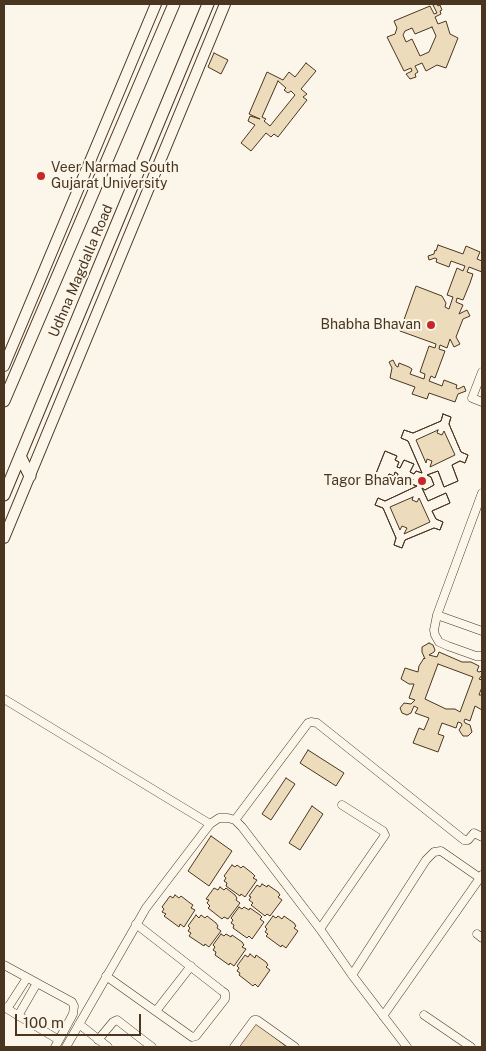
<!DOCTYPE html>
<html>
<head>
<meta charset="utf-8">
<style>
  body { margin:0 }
  #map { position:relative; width:486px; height:1051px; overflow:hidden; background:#fbf6e9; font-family:"Public Sans",sans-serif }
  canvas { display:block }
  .frame { position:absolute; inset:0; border:5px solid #4a3520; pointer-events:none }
  .scale { position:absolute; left:15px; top:1014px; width:126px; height:22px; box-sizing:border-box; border:2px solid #4a3520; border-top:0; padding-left:6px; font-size:15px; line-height:18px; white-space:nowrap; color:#4a3520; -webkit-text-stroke:4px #fbf6e9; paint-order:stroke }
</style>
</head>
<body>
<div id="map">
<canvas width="486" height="1051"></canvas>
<div class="frame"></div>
<div class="scale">100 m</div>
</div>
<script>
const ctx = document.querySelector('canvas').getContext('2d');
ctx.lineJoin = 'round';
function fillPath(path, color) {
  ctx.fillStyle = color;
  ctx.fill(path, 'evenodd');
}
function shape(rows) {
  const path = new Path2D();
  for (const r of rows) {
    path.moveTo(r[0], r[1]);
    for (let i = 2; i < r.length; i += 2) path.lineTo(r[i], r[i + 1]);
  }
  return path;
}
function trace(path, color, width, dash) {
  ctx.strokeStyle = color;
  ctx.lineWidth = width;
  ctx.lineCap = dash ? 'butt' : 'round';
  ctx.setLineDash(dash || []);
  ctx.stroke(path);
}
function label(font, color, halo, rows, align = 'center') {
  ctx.font = font + ' "Public Sans",sans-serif';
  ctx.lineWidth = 4;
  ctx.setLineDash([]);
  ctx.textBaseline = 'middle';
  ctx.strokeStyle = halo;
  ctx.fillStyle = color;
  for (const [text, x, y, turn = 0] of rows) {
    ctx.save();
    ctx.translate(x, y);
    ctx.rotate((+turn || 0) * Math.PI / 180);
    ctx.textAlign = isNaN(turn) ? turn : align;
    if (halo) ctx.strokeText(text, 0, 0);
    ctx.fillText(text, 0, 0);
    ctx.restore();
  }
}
const building = shape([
  [437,4,438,6,440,5,442,10,440,11,441,14,435,17,438,24,446,21,450,34,458,38,446,68,437,65,426,71,422,63,415,66,418,72,415,74,416,77,410,79,406,74,412,71,411,68,404,71,387,37,395,34,397,28,394,21,430,6,434,14,437,13,433,5,437,4],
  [432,27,436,36,429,52,420,56,412,39,406,42,403,35,405,31,412,28,415,34,432,27],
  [214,53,228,60,221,74,208,67,214,53],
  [306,63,316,71,301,89,307,94,303,97,307,100,278,137,274,134,271,137,266,133,251,151,241,143,255,125,248,121,250,116,260,119,249,114,267,72,283,80,289,72,295,77,306,63],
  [278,81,286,88,284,90,288,93,291,91,295,95,270,126,264,121,266,119,262,117,278,81],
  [438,245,463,254,466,246,480,252,477,259,482,261,482,272,469,267,467,272,473,274,470,283,463,300,457,298,456,302,463,305,459,314,467,310,470,316,463,319,456,337,460,344,454,347,450,339,447,348,440,345,439,349,445,351,435,378,431,376,429,381,442,386,444,380,457,385,456,388,458,389,464,386,466,391,458,394,455,402,429,393,427,399,412,394,415,387,390,378,392,368,389,362,393,360,396,366,398,367,399,363,409,367,412,369,410,374,424,379,425,374,420,372,429,346,435,348,436,344,400,331,416,286,442,296,446,303,445,307,449,309,453,297,447,295,457,268,463,271,465,266,451,261,449,267,436,262,437,259,435,258,429,260,428,256,434,254,435,250,436,251,438,245],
  [443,414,451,417,449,424,461,452,468,455,465,463,460,461,452,465,458,481,444,487,438,471,427,475,431,477,434,485,425,490,422,488,428,501,446,493,450,503,432,511,436,519,443,522,440,530,434,528,405,540,402,548,394,545,396,538,383,508,375,505,378,498,385,501,417,486,411,484,413,479,408,477,405,485,395,481,398,474,395,472,394,476,389,474,386,480,375,476,385,451,397,456,395,460,399,462,397,467,400,468,404,460,414,464,410,472,414,474,416,471,422,473,408,441,401,438,404,430,413,433,441,421,443,414],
  [438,430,437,433,442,435,444,431,455,455,430,467,432,461,427,459,426,463,416,440,438,430],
  [413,497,412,500,417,502,419,498,430,522,404,534,407,528,402,526,400,530,390,507,413,497],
  [443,414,451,417,449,424,461,452,468,455,465,463,460,461,452,465,458,481,444,487,438,471,427,475,431,477,434,485,425,490,422,488,428,501,446,493,450,503,432,511,436,519,443,522,440,530,434,528,405,540,402,548,394,545,396,538,383,508,375,505,378,498,385,501,417,486,411,484,413,479,408,477,405,485,395,481,398,474,395,472,394,476,389,474,386,480,375,476,385,451,397,456,395,460,399,462,397,467,400,468,404,460,414,464,410,472,414,474,416,471,422,473,408,441,401,438,404,430,413,433,441,421,443,414],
  [429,643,433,645,435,650,434,652,429,655,437,657,439,652,462,662,471,662,479,666,477,671,479,672,482,671,482,668,482,675,479,679,482,680,482,687,479,695,482,695,482,710,475,706,470,721,465,719,464,721,465,723,470,725,472,732,468,736,463,736,459,730,462,725,461,723,458,722,456,728,442,723,438,734,444,736,438,752,413,743,419,728,424,730,429,718,415,713,418,708,414,706,411,713,407,715,402,713,400,708,404,703,411,704,415,700,409,698,414,684,409,684,401,679,405,668,418,672,419,666,424,658,425,659,422,652,422,647,429,643],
  [438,664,473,677,460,712,455,709,446,709,425,699,438,664],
  [308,750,344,773,336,786,300,763,308,750],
  [286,778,295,784,271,820,262,814,286,778],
  [312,806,323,814,300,850,289,843,312,806],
  [211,836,232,851,209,886,188,871,211,836],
  [232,865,235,867,237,865,241,868,243,866,252,873,255,876,253,878,257,880,245,897,241,894,240,896,226,886,227,883,224,881,226,878,224,876,232,865],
  [262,884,267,887,268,885,278,892,280,895,278,897,282,900,270,916,267,914,265,916,251,905,253,903,249,900,251,897,249,896,257,885,260,887,262,884],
  [220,887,224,890,226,888,235,895,237,898,236,900,240,903,228,919,224,917,222,919,208,908,210,906,207,903,209,900,206,899,214,888,218,890,220,887],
  [175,895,179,898,181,896,190,903,193,905,191,908,195,910,184,927,180,924,179,927,164,916,166,914,162,912,164,909,162,907,170,896,173,898,175,895],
  [239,907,242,909,244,907,249,910,250,908,260,915,262,917,260,919,264,922,252,939,249,936,247,938,233,928,234,925,231,923,233,920,231,918,239,907],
  [196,915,199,918,201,915,205,918,207,916,216,923,218,926,217,928,221,931,209,947,205,944,204,946,189,936,191,933,188,931,190,928,188,926,196,915],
  [273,916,276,918,278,916,282,919,284,916,294,923,296,926,294,928,298,931,286,948,282,945,281,947,266,936,268,934,265,932,267,929,265,927,273,916],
  [221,934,224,936,226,934,231,937,232,935,242,942,244,945,242,947,246,949,234,966,230,963,229,965,215,955,216,952,213,950,215,947,213,945,221,934],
  [250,954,255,958,256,955,266,962,268,965,266,967,270,970,258,987,255,984,253,986,239,975,240,973,237,971,239,968,237,966,245,955,248,957,250,954],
  [256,1023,287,1047,237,1047,256,1023]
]);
fillPath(building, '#ecdcbc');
trace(building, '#4a3520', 1);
const minor = shape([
  [482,372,472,398,482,402],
  [482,493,437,615,482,631],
  [437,615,434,630,435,635,439,642,448,646,476,656,482,656],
  [4,699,210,824],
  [235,820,308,723,311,722,317,723,464,840,468,840,474,833,482,837],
  [320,929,385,835,383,831,342,805],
  [477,934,482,938],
  [4,965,72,1002,74,1006,73,1014,59,1040],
  [352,975,426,860,434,852,441,851,480,878],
  [106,976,192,1037,196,1036,225,999,225,993,222,991,136,924],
  [4,1007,59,1040,55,1047],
  [7,1009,27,978],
  [156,1011,191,966],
  [424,1015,471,1047],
  [18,1016,37,983],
  [383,1016,482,875],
  [79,1024,108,1047],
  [98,1040,113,1022,117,1020,152,1047],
  [66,1047,146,908,210,824,219,818,228,818,235,820,242,827,320,929,352,975,407,1047],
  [234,1047,254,1020,257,1020,295,1047]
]);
const tertiary = shape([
  [4,366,156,4],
  [4,538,225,4]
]);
const secondary = shape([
  [4,401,174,4],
  [20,456,30,476],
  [4,495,208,4]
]);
trace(minor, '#4a3520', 9);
trace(tertiary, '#4a3520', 12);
trace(secondary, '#4a3520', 13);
trace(minor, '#fbf6e9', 8);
trace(tertiary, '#fbf6e9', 10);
trace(secondary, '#fbf6e9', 11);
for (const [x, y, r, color] of [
  [41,176,5,"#c62828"],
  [431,325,5,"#c62828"],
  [422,481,5,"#c62828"]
]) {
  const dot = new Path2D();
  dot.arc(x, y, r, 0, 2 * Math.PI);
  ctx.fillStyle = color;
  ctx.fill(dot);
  trace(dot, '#fbf6e9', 2);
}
label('14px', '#4a3520', '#fbf6e9', [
  ["Veer Narmad South",51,168,"left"],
  ["Gujarat University",51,184,"left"],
  ["Bhabha Bhavan",421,325],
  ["Tagor Bhavan",412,481]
], 'right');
label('14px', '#4a3520', '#fbf6e9', [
  ["Udhna Magdalla Road",81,271,-67]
]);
</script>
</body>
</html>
